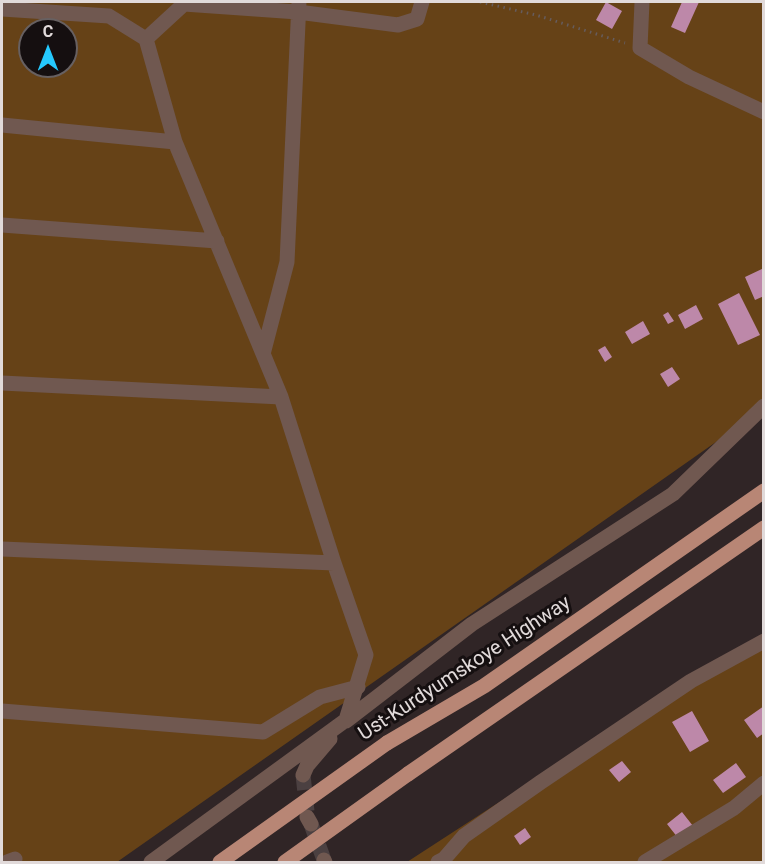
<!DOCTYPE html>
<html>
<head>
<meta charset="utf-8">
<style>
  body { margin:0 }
  #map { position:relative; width:765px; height:864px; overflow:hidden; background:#302526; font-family:Roboto,sans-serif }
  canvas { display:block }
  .frame { position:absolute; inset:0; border:3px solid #e1dada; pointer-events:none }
  .north { position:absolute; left:18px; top:18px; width:60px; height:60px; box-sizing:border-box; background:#150f10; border:2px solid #676061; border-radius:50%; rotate:0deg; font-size:16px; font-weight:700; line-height:24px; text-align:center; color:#e1dada }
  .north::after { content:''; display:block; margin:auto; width:21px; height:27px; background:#25c9fe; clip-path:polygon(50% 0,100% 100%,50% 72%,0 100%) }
</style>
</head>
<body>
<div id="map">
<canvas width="765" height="864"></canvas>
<div class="frame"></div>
<div class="north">С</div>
</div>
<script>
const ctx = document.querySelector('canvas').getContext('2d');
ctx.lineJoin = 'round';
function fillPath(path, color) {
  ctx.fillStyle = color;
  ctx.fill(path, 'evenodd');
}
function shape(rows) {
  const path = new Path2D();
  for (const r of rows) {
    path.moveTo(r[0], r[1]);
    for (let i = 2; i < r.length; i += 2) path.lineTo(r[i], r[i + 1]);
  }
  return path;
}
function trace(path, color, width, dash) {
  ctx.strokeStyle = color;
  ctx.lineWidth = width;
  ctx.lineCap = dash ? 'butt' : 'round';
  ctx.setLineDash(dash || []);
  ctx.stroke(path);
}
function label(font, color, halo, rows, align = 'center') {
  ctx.font = font + ' Roboto,sans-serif';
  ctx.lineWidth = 6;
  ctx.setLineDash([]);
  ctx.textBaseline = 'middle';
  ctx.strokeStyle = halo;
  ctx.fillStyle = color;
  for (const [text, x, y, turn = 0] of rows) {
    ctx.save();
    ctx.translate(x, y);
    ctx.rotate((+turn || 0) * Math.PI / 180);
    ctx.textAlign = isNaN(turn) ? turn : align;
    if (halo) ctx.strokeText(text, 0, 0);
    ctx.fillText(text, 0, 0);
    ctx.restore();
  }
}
fillPath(shape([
  [2,2,763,2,763,409,117,862,2,862],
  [30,30,66,30,66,66,30,66],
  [763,635,763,862,407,862,732,651]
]), '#664217');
fillPath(shape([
  [606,2,622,11,612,29,596,20],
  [682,2,699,2,685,33,671,27],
  [764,268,764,296,755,300,745,277],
  [739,293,760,335,738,345,718,304],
  [696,305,703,319,685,329,678,315],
  [668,312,674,321,668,324,663,315],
  [643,321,650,334,632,344,625,332],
  [605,346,612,357,605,362,598,350],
  [672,367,680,379,668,387,660,374],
  [764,706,764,733,757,738,744,720],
  [692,711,709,741,690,752,672,722],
  [622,761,631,772,619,782,609,770],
  [736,763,746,777,723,793,713,780],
  [682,812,693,826,678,838,667,824],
  [525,828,531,837,520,845,514,836]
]), '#bd88a9');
trace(shape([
  [303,775,307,811],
  [311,824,324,860]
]), '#4b4041', 15, [15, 8]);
trace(shape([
  [480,2,536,15,625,43]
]), '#665c5d', 3, [1.5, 4.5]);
trace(shape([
  [642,2,640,48,689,77,764,112],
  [2,9,109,16,146,39,175,142,281,397,334,563,366,655,346,720,151,862],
  [146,39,184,4,298,12,398,25,417,19,422,2],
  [2,125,175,142],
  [2,225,217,241],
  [263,354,287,262,299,2],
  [2,383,281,397],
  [2,549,334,563],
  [2,711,263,732,320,697,358,687],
  [346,721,472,624,673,494,764,406],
  [303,775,307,766,330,739],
  [307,817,311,824],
  [324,860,325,862],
  [7,862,15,859],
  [438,862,444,859,464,836,541,782,691,681,764,641],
  [645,862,734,808,764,783]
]), '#705850', 15);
trace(shape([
  [387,743,484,686,764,491],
  [408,774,764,528]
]), '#b88675', 15);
trace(shape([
  [220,862,387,743],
  [285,862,408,774]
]), '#b88675', 15);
label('20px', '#e1dada', '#150f10', [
  ["Ust-Kurdyumskoye Highway",465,669,-33]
]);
</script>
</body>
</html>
